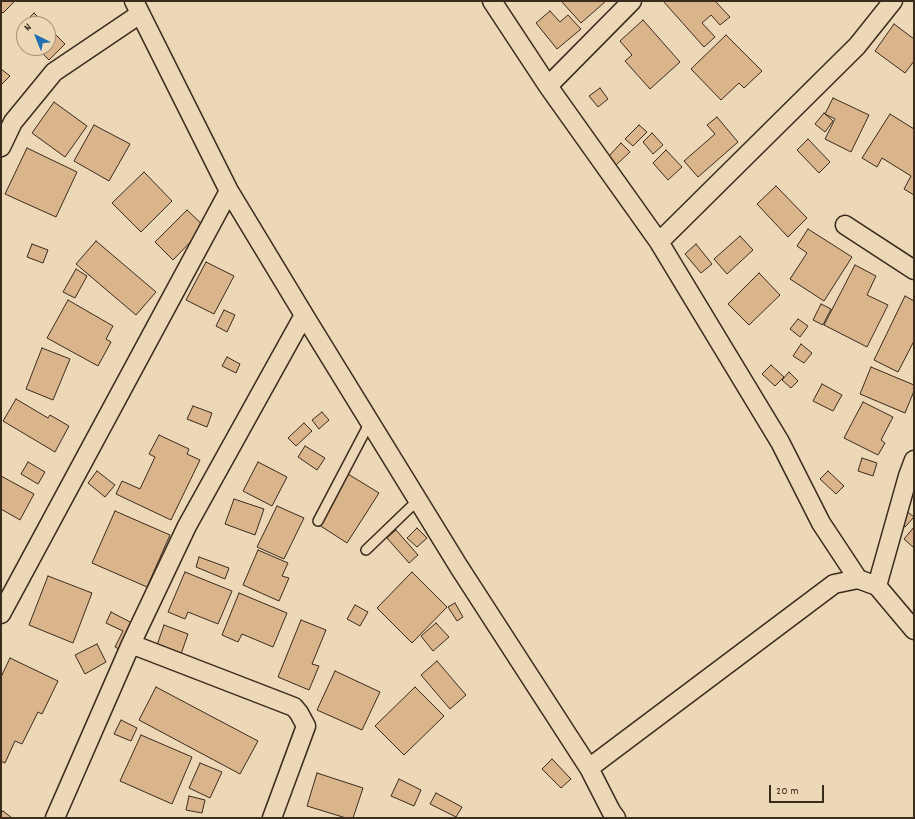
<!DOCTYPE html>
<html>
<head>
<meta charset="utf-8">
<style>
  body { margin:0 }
  #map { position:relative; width:915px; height:819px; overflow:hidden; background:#ecd8b6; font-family:Dekko,sans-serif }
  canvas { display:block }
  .frame { position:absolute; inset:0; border:2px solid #3b2a1e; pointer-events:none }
  .north { position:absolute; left:16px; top:16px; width:40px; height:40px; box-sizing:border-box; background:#ecd8b6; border:1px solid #a59279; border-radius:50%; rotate:317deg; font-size:11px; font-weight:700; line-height:16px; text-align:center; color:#3b2a1e }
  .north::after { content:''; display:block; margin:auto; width:14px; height:18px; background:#1f6fb2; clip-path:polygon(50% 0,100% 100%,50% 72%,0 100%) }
  .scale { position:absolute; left:769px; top:785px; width:55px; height:18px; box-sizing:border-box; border:2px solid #3b2a1e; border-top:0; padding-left:5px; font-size:12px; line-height:14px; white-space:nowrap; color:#3b2a1e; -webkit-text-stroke:3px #ecd8b6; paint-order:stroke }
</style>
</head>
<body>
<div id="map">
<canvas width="915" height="819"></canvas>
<div class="frame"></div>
<div class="north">N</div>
<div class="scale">20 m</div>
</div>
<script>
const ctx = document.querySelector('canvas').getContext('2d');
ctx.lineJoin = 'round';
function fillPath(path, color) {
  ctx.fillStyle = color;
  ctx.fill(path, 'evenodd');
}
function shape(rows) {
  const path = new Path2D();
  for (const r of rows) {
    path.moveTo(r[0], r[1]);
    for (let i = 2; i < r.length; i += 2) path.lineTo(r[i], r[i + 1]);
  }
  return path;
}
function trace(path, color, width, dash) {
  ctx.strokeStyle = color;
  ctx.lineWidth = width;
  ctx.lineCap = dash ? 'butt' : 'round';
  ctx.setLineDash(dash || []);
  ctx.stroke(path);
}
const building = shape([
  [1,1,15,1,3,13,1,11,1,1],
  [561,1,606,1,581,23,561,1],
  [663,1,715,1,730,17,720,25,711,15,702,23,715,37,704,47,663,1],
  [550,11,560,22,568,15,581,29,557,49,536,23,550,11],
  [34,13,45,24,24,24,24,35,18,29,34,13],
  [643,20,680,62,650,89,625,61,632,55,620,41,643,20],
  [894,24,914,39,914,61,905,73,875,51,894,24],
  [48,27,65,44,49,60,37,48,48,48,48,27],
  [726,35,762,71,744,88,739,83,721,100,691,69,726,35],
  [1,69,10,76,2,84,1,83,1,69],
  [600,88,608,99,598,107,589,96,600,88],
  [833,98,869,115,851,152,825,139,835,119,825,114,833,98],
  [54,102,87,126,65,157,32,133,54,102],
  [824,113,833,121,825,132,815,124,824,113],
  [890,114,914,129,914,195,904,189,911,176,882,158,877,167,862,158,890,114],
  [717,117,738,142,698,177,684,161,715,134,707,125,717,117],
  [94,125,130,144,109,181,74,161,94,125],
  [639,125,647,132,633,146,625,139,639,125],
  [652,133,663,145,653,154,643,142,652,133],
  [808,139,830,162,819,173,797,150,808,139],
  [621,143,630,152,616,165,608,157,621,143],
  [27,148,77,172,56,217,5,194,27,148],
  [666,150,682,167,668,180,653,163,666,150],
  [144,172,172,201,141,232,112,203,144,172],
  [776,186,807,218,788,237,757,204,776,186],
  [187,210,205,227,173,260,155,242,187,210],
  [808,229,852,257,824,301,790,279,807,253,797,246,808,229],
  [740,236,753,250,727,274,714,259,740,236],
  [96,241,156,292,136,315,76,264,96,241],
  [32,244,48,250,43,263,27,257,32,244],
  [696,244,712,264,701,273,685,254,696,244],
  [206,262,234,276,214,314,186,300,206,262],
  [855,265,876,276,867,295,888,305,867,347,824,325,855,265],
  [76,269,87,276,75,298,63,292,76,269],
  [759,273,780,295,749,325,728,304,759,273],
  [905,296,914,301,914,341,898,372,874,360,905,296],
  [68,300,113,326,106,339,111,342,98,366,47,338,68,300],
  [821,304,831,309,823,325,813,320,821,304],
  [224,310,235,315,227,332,216,326,224,310],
  [798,319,808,326,800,337,790,329,798,319],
  [801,344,812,353,804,363,793,356,801,344],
  [42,348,70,359,53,400,26,389,42,348],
  [227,357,240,364,236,373,222,366,227,357],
  [771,365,784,377,775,386,762,374,771,365],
  [871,367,914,385,914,391,905,413,860,394,871,367],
  [789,372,798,381,791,388,782,380,789,372],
  [822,384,842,395,833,411,813,401,822,384],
  [16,399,48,418,50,415,69,426,55,452,3,421,16,399],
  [863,402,893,417,881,440,885,443,878,455,844,438,863,402],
  [193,406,212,413,207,427,187,419,193,406],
  [322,412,329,420,319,429,312,420,322,412],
  [304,423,312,431,296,446,288,438,304,423],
  [159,435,189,449,187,454,200,460,171,520,116,494,122,481,140,489,155,457,149,454,159,435],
  [305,446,325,458,317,470,298,457,305,446],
  [862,458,877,463,873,476,858,471,862,458],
  [28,462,45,472,38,484,21,474,28,462],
  [258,462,287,477,272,506,243,491,258,462],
  [97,471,115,485,105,497,88,483,97,471],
  [828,471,844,486,836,494,820,479,828,471],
  [348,474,379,493,347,543,316,523,348,474],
  [1,476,34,494,20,520,1,509,1,476],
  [234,499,264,509,255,535,225,524,234,499],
  [277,506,304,518,284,559,257,547,277,506],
  [904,509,914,517,905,527,895,519,904,509],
  [115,511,170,535,147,587,92,563,115,511],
  [914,527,914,548,904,539,914,527],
  [417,528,427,538,417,547,407,538,417,528],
  [396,530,418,555,409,563,387,538,396,530],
  [258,550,288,563,282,576,289,578,279,601,243,585,258,550],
  [199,557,229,568,225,579,196,567,199,557],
  [185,572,232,591,218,624,188,612,185,619,168,612,185,572],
  [412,572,447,607,412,643,377,608,412,572],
  [48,576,92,593,73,643,29,625,48,576],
  [239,593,287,613,273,647,242,634,238,642,222,635,239,593],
  [455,603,463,617,457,621,448,607,455,603],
  [355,605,368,612,360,626,347,619,355,605],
  [111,612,134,624,121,650,115,647,123,631,106,623,111,612],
  [301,620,326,630,312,664,319,666,309,690,278,677,301,620],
  [436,623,449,637,433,651,421,636,436,623],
  [164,625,188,634,180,657,156,648,164,625],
  [97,644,106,662,85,674,75,655,97,644],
  [10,658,58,681,42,714,38,712,22,744,15,741,5,763,1,761,1,677,10,658],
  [437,661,466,695,450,709,421,675,437,661],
  [335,671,380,692,362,730,317,710,335,671],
  [156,687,258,741,240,774,139,720,156,687],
  [415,687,444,716,404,755,375,726,415,687],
  [121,720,137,728,131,741,114,734,121,720],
  [141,735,192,757,172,804,120,781,141,735],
  [552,759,571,779,561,788,542,769,552,759],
  [200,763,222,772,210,798,189,788,200,763],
  [317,773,363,788,353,818,346,818,307,806,317,773],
  [399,779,421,790,414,806,391,796,399,779],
  [436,793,462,807,456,817,430,804,436,793],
  [189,796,205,800,202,813,186,810,189,796],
  [3,811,12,818,1,818,1,813,3,811]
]);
fillPath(building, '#dab58b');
trace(building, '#3b2a1e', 1);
const lane = shape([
  [318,521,370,422],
  [366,550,418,500]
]);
const street = shape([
  [134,1,229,191],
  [492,1,548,86],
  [632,1,548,86,659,242,780,442,821,523,858,579],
  [1,147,13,122,54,72,140,14],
  [845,225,914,270],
  [659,242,857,46,893,1],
  [877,586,908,476,914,460],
  [1,614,229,191,304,315],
  [131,644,294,707,299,713,306,726,272,818],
  [589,768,834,584,858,579,877,586,914,630],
  [55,818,131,644,187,526,304,315,459,567,589,768,611,811,616,818]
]);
trace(lane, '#3b2a1e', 12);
trace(street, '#3b2a1e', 21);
trace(lane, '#ecd8b6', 9);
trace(street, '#ecd8b6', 18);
</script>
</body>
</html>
